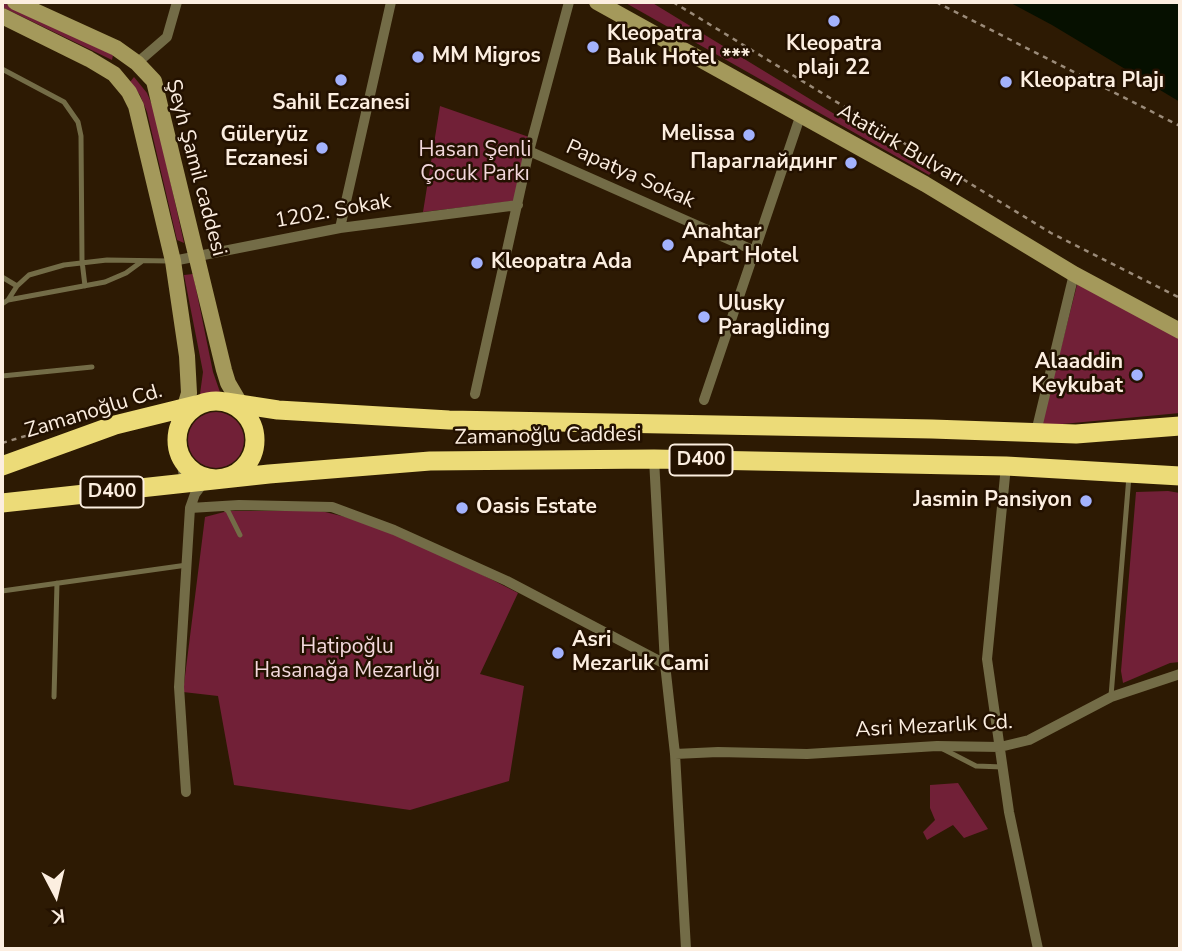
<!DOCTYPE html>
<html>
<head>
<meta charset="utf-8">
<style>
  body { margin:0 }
  #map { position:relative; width:1182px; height:951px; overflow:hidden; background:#2d1a03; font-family:"Nunito Sans",sans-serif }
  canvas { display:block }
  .frame { position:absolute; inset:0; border:4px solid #fceee0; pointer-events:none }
  .north { position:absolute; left:21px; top:860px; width:70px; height:70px; -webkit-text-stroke:5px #231100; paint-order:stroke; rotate:173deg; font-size:19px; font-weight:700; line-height:28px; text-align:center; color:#fceee0 }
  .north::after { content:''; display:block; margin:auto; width:24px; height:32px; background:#fceee0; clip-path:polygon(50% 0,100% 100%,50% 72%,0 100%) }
</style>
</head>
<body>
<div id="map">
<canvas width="1182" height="951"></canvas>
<div class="frame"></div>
<div class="north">K</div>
</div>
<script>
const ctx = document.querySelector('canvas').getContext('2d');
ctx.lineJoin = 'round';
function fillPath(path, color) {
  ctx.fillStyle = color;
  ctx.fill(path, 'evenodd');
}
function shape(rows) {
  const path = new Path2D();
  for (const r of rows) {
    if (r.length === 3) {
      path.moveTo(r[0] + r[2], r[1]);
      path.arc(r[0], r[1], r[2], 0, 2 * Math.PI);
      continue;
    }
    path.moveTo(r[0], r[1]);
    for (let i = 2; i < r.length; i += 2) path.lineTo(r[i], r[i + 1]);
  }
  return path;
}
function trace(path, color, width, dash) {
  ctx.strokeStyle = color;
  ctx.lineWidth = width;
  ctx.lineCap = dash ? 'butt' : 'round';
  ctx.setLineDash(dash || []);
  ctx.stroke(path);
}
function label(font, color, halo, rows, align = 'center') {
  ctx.font = font + ' "Nunito Sans",sans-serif';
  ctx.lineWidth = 5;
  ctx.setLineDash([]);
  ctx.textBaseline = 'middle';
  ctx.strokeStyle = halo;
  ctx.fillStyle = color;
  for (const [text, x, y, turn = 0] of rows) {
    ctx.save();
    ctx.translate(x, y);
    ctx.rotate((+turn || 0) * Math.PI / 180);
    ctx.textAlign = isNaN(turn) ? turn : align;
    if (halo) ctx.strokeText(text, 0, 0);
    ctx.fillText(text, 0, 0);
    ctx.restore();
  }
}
fillPath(shape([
  [2,2,113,55,112,60,2,7],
  [624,2,651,2,931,173,929,175],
  [134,77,147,93,155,112,184,243,177,240,147,112,140,95,130,82],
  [440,106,529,137,514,201,423,212],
  [193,274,213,372,221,395,200,394,203,372,184,275],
  [1078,281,1180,335,1180,413,1041,426],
  [216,440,28],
  [1168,491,1180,493,1180,662,1170,663,1123,683,1121,671,1136,492],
  [228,511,321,511,354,519,436,551,518,593,480,674,524,686,509,781,410,810,234,785,218,696,183,692,205,517],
  [958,783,988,829,964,838,953,825,927,840,923,832,935,820,930,808,930,785]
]), '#712037');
fillPath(shape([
  [1009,2,1180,2,1180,102,1052,25]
]), '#061000');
trace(shape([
  [673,2,1051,233,1180,298],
  [936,2,1180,126],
  [2,443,39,432]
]), '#9b8b79', 2.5, [5, 5]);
trace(shape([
  [2,69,64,102,78,122,81,136,82,261,85,286],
  [2,277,17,286],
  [8,300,17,286,29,275,64,265,107,260,169,261],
  [2,304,8,300,105,282,126,273,141,262],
  [2,376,92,367],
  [222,507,228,511,240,535],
  [2,591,187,565],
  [1111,696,1129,476],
  [54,697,57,583],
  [943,749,976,766,1003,767]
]), '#736c47', 5);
trace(shape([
  [137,63,167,37,177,2],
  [529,151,755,251],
  [340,228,391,2],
  [173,261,340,228,518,205],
  [475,394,529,151,569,2],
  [704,400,801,114],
  [1036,432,1074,274],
  [180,457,186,485],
  [654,459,665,664,675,754,686,949],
  [1006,466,987,659,1009,812,1038,949],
  [190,508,239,505,332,507,394,530,507,581,665,664],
  [675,754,718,752,807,754,937,746,1000,747,1029,740,1111,697,1180,674],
  [186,792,179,687,190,508,195,494,204,482]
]), '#736c47', 10);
trace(shape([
  [15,2,116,48,137,63,154,81,224,370,228,383,248,417],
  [597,2,925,184,1074,274,1180,331],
  [2,16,89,59,114,74,129,92,136,106,173,261,187,356,189,393,181,420]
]), '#a4995b', 16);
trace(shape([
  [216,440,39],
  [226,402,278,410,449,420,932,429,1076,434,1180,426],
  [2,466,115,425,196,405],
  [2,503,269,474,430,461,654,459,1006,466,1180,476]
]), '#ecdb78', 19);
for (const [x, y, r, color] of [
  [834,21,7,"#a3b2fd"],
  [593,47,7,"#a3b2fd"],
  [418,57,7,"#a3b2fd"],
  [341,80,7,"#a3b2fd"],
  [1006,82,7,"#a3b2fd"],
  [749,135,7,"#a3b2fd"],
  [322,148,7,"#a3b2fd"],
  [851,163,7,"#a3b2fd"],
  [668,245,7,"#a3b2fd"],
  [477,263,7,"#a3b2fd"],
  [704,317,7,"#a3b2fd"],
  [1137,375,7,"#a3b2fd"],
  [1086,501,7,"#a3b2fd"],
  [462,508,7,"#a3b2fd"],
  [558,653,7,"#a3b2fd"]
]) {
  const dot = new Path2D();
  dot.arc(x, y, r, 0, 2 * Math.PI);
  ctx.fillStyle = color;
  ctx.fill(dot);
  trace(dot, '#231100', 2.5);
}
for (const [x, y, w] of [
  [701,460,63],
  [112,492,63]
]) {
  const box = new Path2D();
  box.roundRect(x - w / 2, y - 15.5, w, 31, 5);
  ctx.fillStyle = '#231100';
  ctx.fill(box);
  trace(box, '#fceee0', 2);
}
label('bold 19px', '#fceee0', null, [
  ["D400",701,460],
  ["D400",112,492]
]);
label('bold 21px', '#fceee0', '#231100', [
  ["Kleopatra",607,35],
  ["Balık Hotel ***",607,59],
  ["Kleopatra",834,45,"center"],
  ["plajı 22",834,69,"center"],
  ["MM Migros",432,57],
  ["Kleopatra Plajı",1020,82],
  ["Sahil Eczanesi",341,104,"center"],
  ["Melissa",735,135,"right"],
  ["Güleryüz",308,136,"right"],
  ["Eczanesi",308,160,"right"],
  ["Параглайдинг",837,163,"right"],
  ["Anahtar",682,233],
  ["Apart Hotel",682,257],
  ["Kleopatra Ada",491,263],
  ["Ulusky",718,305],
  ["Paragliding",718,329],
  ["Alaaddin",1123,363,"right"],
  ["Keykubat",1123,387,"right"],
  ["Jasmin Pansiyon",1072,501,"right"],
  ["Oasis Estate",476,508],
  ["Asri",572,641],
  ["Mezarlık Cami",572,665]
], 'left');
label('21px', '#fceee0', '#231100', [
  ["Atatürk Bulvarı",900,146,30],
  ["Şeyh Şamil caddesi",195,168,75],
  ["Papatya Sokak",630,175,24],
  ["1202. Sokak",333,212,-10],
  ["Zamanoğlu Cd.",94,412,-17],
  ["Zamanoğlu Caddesi",548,437,-1],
  ["Asri Mezarlık Cd.",934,727,-3]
]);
label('21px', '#f3d8dc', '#231100', [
  ["Hasan Şenli",475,151],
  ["Çocuk Parkı",475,175],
  ["Hatipoğlu",347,648],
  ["Hasanağa Mezarlığı",347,672]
]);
</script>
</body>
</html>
